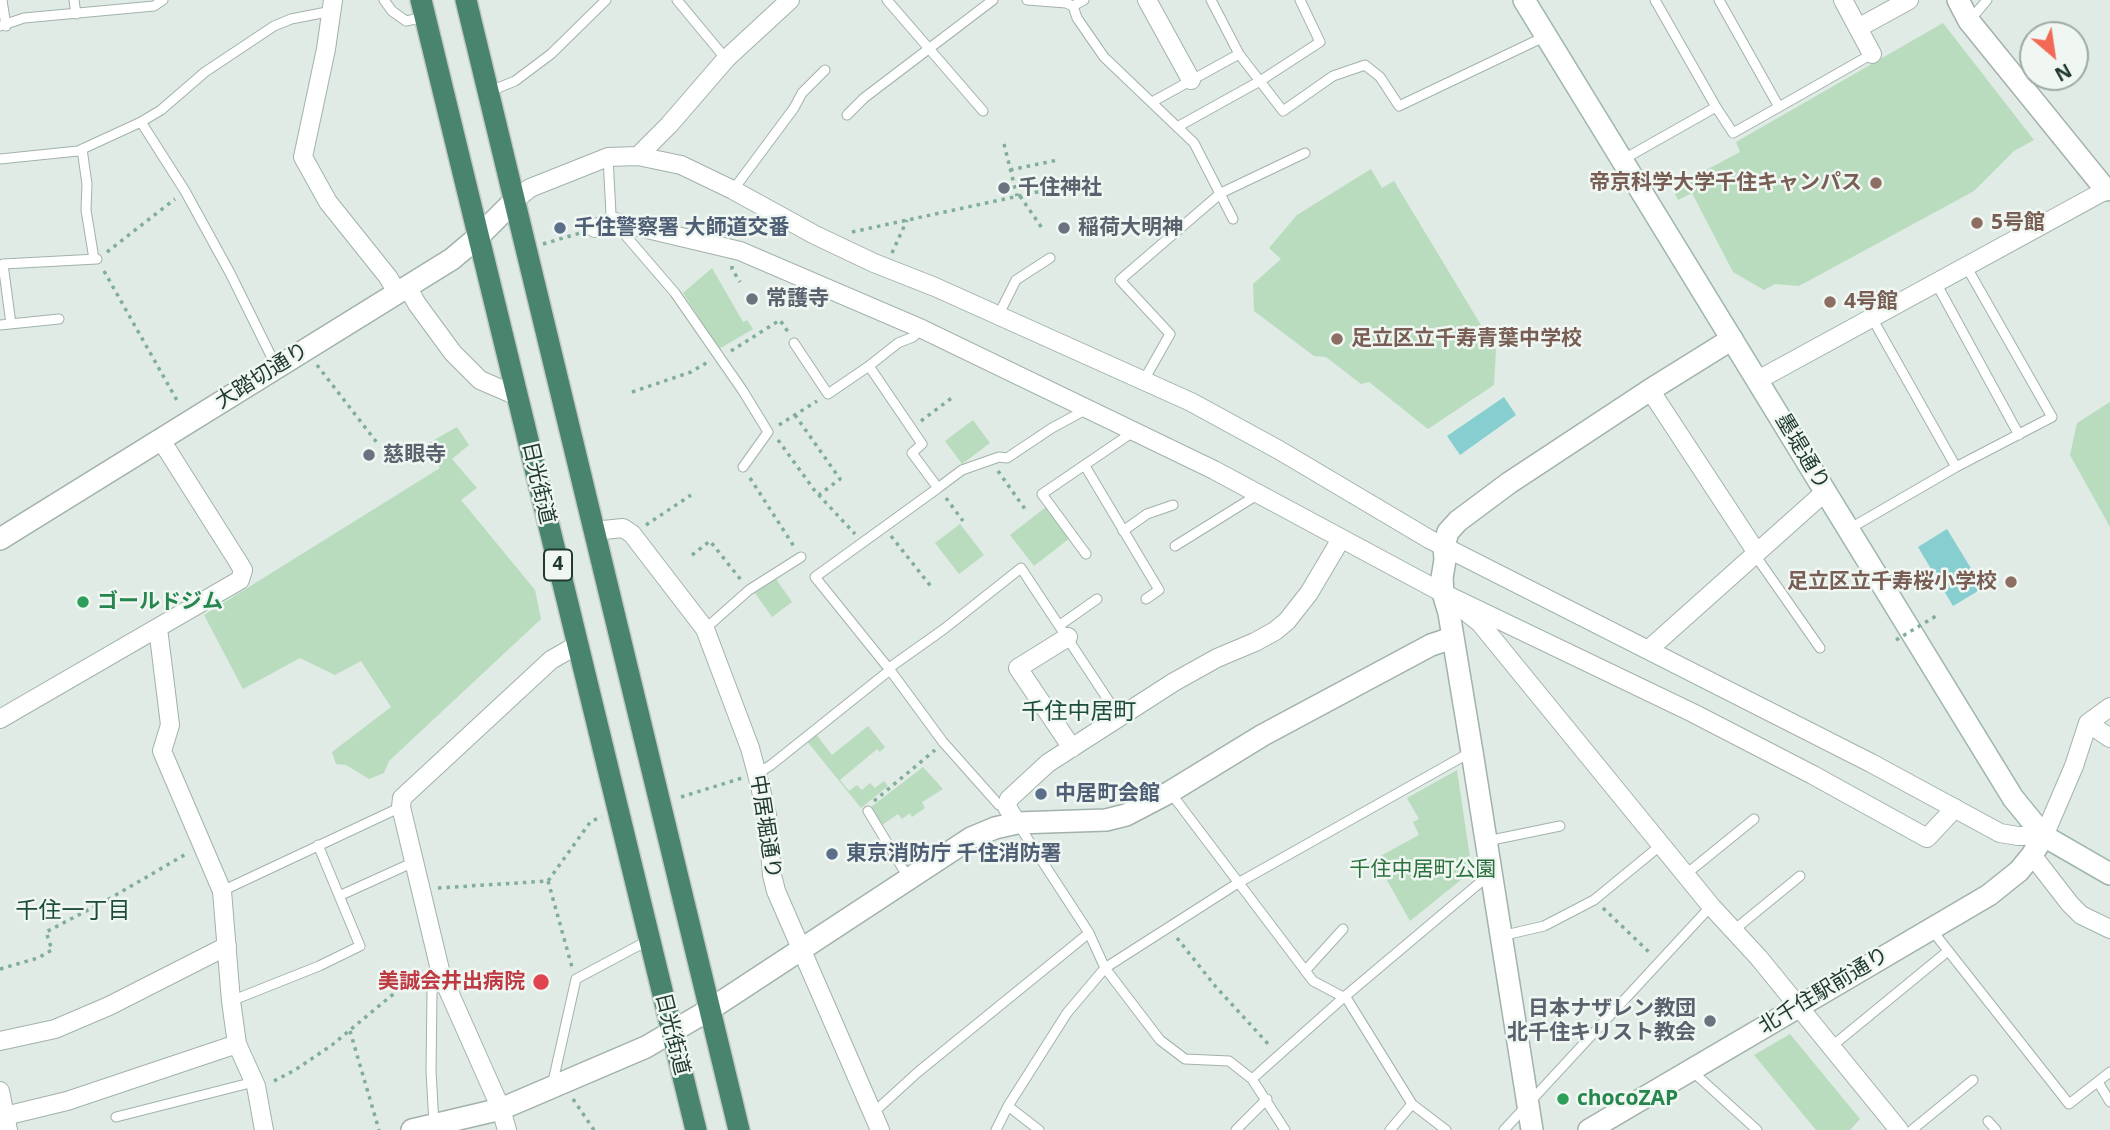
<!DOCTYPE html>
<html>
<head>
<meta charset="utf-8">
<style>
  body { margin:0 }
  #map { position:relative; width:2110px; height:1130px; overflow:hidden; background:#dfebe4; font-family:"Open Sans",sans-serif }
  canvas { display:block }
  .north { position:absolute; left:2019px; top:21px; width:70px; height:70px; box-sizing:border-box; background:#f0f7f2; border:2px solid #9daba4; border-radius:50%; rotate:151deg; font-size:19px; font-weight:700; line-height:28px; text-align:center; color:#203a30 }
  .north::after { content:''; display:block; margin:auto; width:24px; height:32px; background:#f26956; clip-path:polygon(50% 0,100% 100%,50% 72%,0 100%) }
</style>
</head>
<body>
<div id="map">
<canvas width="2110" height="1130"></canvas>
<div class="north">N</div>
</div>
<script>
const ctx = document.querySelector('canvas').getContext('2d');
ctx.lineJoin = 'round';
function fillPath(path, color) {
  ctx.fillStyle = color;
  ctx.fill(path, 'evenodd');
}
function shape(rows) {
  const path = new Path2D();
  for (const r of rows) {
    path.moveTo(r[0], r[1]);
    for (let i = 2; i < r.length; i += 2) path.lineTo(r[i], r[i + 1]);
  }
  return path;
}
function trace(path, color, width, dash) {
  ctx.strokeStyle = color;
  ctx.lineWidth = width;
  ctx.lineCap = dash ? 'butt' : 'round';
  ctx.setLineDash(dash || []);
  ctx.stroke(path);
}
function label(font, color, halo, rows, align = 'center') {
  ctx.font = font + ' "Open Sans","Noto Sans JP",sans-serif';
  ctx.lineWidth = 5;
  ctx.setLineDash([]);
  ctx.textBaseline = 'middle';
  ctx.strokeStyle = halo;
  ctx.fillStyle = color;
  for (const [text, x, y, turn = 0] of rows) {
    ctx.save();
    ctx.translate(x, y);
    ctx.rotate((+turn || 0) * Math.PI / 180);
    ctx.textAlign = isNaN(turn) ? turn : align;
    if (halo) ctx.strokeText(text, 0, 0);
    ctx.fillText(text, 0, 0);
    ctx.restore();
  }
}
fillPath(shape([
  [1943,23,2034,140,2014,151,1974,191,1799,286,1775,284,1764,290,1733,272,1692,193,1678,200,1672,188,1740,152,1736,142],
  [1371,169,1382,188,1394,181,1496,350,1494,385,1428,429,1369,382,1361,384,1326,357,1314,356,1254,311,1253,284,1281,259,1269,248,1297,215],
  [712,268,743,322,747,320,753,329,719,349,683,293],
  [2110,402,2110,527,2070,455,2077,423],
  [973,420,990,443,962,464,945,441],
  [457,427,469,445,452,459,477,488,461,500,535,590,541,619,389,761,384,773,369,779,346,765,336,764,332,752,391,707,361,661,335,675,300,658,243,689,204,615,440,468,427,444],
  [1046,507,1070,538,1034,566,1010,535],
  [960,524,984,555,959,574,935,543],
  [776,579,792,602,772,617,755,593],
  [868,726,885,747,880,752,877,749,840,780,849,791,857,785,862,790,870,783,875,788,884,781,888,786,861,808,806,740,815,733,832,755],
  [923,767,943,789,922,802,925,808,912,817,910,813,902,819,898,814,882,825,871,807],
  [1457,770,1472,871,1410,921,1375,859,1419,835,1413,822,1419,819,1407,798],
  [1790,1034,1860,1119,1850,1130,1816,1130,1754,1055]
]), '#b8dcbd');
fillPath(shape([
  [1504,397,1516,415,1460,455,1447,436],
  [1947,529,1983,588,1953,606,1918,547]
]), '#87ced0');
const service = shape([
  [2,0,6,26],
  [74,0,76,14],
  [384,0,392,11,406,21,425,17],
  [677,0,726,59],
  [887,0,983,111],
  [1027,0,1066,3,1073,6],
  [1084,0,1073,6,1077,18,1104,57,1194,143,1233,219],
  [1211,0,1239,54,1283,111,1333,76,1365,65,1380,77,1399,106,1546,36],
  [1970,20,1987,0],
  [0,26,24,18,154,6,163,0],
  [488,92,515,81,551,54,606,0],
  [1152,102,1239,54],
  [1716,107,1733,133,1779,107,1719,0],
  [1779,107,1872,54],
  [847,115,864,98,993,0],
  [141,122,185,191,230,273,277,368],
  [1179,126,1260,81,1320,42,1300,0],
  [82,149,87,184,86,210,94,259],
  [608,157,611,214,614,222,675,293,743,391,768,432,743,467],
  [0,159,78,151,141,122,161,110,205,72,274,26,291,19,332,11],
  [1624,159,1716,107,1655,0],
  [733,190,794,108,802,93,825,70],
  [1936,283,2019,435],
  [998,316,1016,280,1050,258],
  [1872,318,1956,467,2052,417,1966,266],
  [11,324,3,264,97,259],
  [0,325,59,319],
  [794,343,828,394,869,366,898,343,913,337,922,329],
  [869,366,922,444,912,453,938,488,815,577,890,670,943,742,999,805,1007,807],
  [1144,380,1170,334,1120,280,1221,193,1305,153],
  [1085,466,1159,590,1146,599],
  [938,488,962,470,999,457,1007,458,1052,428,1087,409],
  [1849,529,1956,467],
  [1123,531,1147,514,1173,505],
  [1175,546,1257,495],
  [1086,554,1042,494,1133,432],
  [1755,555,1820,648],
  [1060,625,1097,599],
  [705,629,749,590,801,557],
  [889,668,944,629,1021,568,1120,718],
  [757,774,771,765,890,670],
  [1170,792,1313,981,1347,999,1412,1104,1390,1130],
  [868,811,909,879],
  [1018,824,1089,933,1105,968,1160,1040,1185,1059,1229,1061,1252,1079,1285,1130],
  [1487,841,1560,826],
  [1685,875,1754,819],
  [222,891,401,807],
  [339,896,414,862],
  [1931,929,2069,1104,2110,1072],
  [1734,930,1800,876],
  [1501,936,1544,926,1594,900,1661,845],
  [1305,971,1343,929],
  [231,1001,319,966,360,946,318,845],
  [1831,1047,1948,951],
  [1692,1071,1757,1130],
  [1252,1079,1343,998,1489,875],
  [2098,1082,2110,1102],
  [552,1086,576,979,649,940],
  [1412,1104,1446,1130],
  [1008,1106,1039,1130],
  [873,1113,918,1072,1089,933],
  [116,1117,254,1082],
  [1988,1121,1996,1130],
  [434,1124,431,1071,432,992,441,974],
  [996,1130,1008,1106,1067,1013,1105,968,1238,883,1471,752],
  [1236,1130,1267,1099],
  [1504,1130,1711,906],
  [1912,1130,1973,1080]
]);
const minor = shape([
  [333,0,326,49,303,157,328,202,388,277,397,292],
  [1147,0,1191,80],
  [1843,0,1858,28,1909,0],
  [1858,28,1872,54],
  [638,156,669,125,726,59,790,0],
  [514,201,530,188,608,157,638,156,681,165,733,190,815,235,874,263,935,287,1191,402,1279,450,1429,539,1871,763,2000,833,2018,836,2044,836,2074,766,2088,723,2110,707],
  [595,228,614,222,626,224,740,251,922,329,1214,470,1443,593,1693,713,1813,775,1927,838,1955,808],
  [407,286,417,304,453,353,480,380,517,396],
  [1758,380,2106,190],
  [1650,390,1757,553],
  [593,531,623,528,632,534,705,629,750,748,757,774,767,815,772,875,776,891,880,1130],
  [1465,611,1480,623,1711,906,1759,958,1899,1130],
  [158,628,170,725,162,751,222,891,231,1001,237,1044,256,1086,264,1130],
  [1068,637,1018,668,1072,748],
  [1648,650,1826,491],
  [0,719,240,580,243,570,237,560,161,440],
  [2088,723,2110,738],
  [1017,823,1007,807,1009,799,1048,763,1174,682,1217,658,1255,642,1275,631,1287,621,1309,593,1341,539],
  [2032,855,2070,904,2081,915,2110,929],
  [0,1041,55,1029,109,1006,227,946],
  [0,1091,8,1130],
  [5,1116,67,1101,237,1044],
  [507,1130,501,1109,441,974,401,807,402,798,551,660,577,645]
]);
const tertiary = shape([
  [1958,0,1969,21,2106,190],
  [0,539,452,259,478,237,514,201],
  [412,1130,501,1109,646,1047,709,1010,971,838,995,828,1017,823,1106,820,1126,815,1170,792,1263,735,1431,645,1452,638],
  [1532,1130,1472,752,1449,613,1443,593,1442,578,1445,560,1444,546,1448,532,1458,521,1509,483,1650,390,1732,339],
  [1589,1130,1989,895,2019,871,2032,855,2044,836]
]);
const secondary = shape([
  [1524,0,2013,798,2044,836,2110,874]
]);
const trunk = shape([
  [421,0,696,1130],
  [466,0,739,1130]
]);
trace(service, '#a2b2aa', 11);
trace(minor, '#a2b2aa', 20);
trace(tertiary, '#a2b2aa', 24);
trace(secondary, '#9eb6ab', 24);
trace(trunk, '#c1c8c5', 24);
trace(shape([
  [1004,144,1017,196],
  [1010,170,1058,160],
  [1020,196,1042,228],
  [852,232,1065,186],
  [543,244,580,233],
  [107,252,175,199],
  [892,253,907,220],
  [732,266,732,269,740,282],
  [104,271,179,404],
  [731,351,780,320,788,332],
  [317,365,378,444],
  [632,392,691,372,708,362],
  [795,415,840,479,819,495],
  [921,421,953,397],
  [779,425,817,401],
  [778,440,815,491,855,534],
  [998,471,1025,509],
  [750,478,795,548],
  [946,498,963,521],
  [646,525,691,495],
  [891,536,933,589],
  [692,555,710,541,741,580],
  [681,797,742,778],
  [874,801,935,750],
  [548,881,572,967],
  [438,888,548,881,591,821,602,817],
  [1603,908,1650,953],
  [1177,938,1216,987,1270,1046],
  [0,969,38,958,52,950,46,932,109,899,186,854],
  [350,1031,379,1130],
  [274,1081,295,1070,332,1045,421,971],
  [573,1099,594,1130]
]), '#80ae9a', 3.5, [3.5, 5]);
trace(service, '#fff', 9);
trace(minor, '#fff', 18);
trace(tertiary, '#fff', 21);
trace(secondary, '#fff', 21);
trace(trunk, '#48846e', 21);
trace(shape([
  [1896,640,1936,616]
]), '#80ae9a', 3.5, [3.5, 5]);
for (const [x, y, r, color] of [
  [1876,183,7,"#8d6e63"],
  [1004,188,7,"#6b7280"],
  [1977,223,7,"#8d6e63"],
  [560,228,7,"#5c6f8a"],
  [1064,228,7,"#6b7280"],
  [752,299,7,"#6b7280"],
  [1830,302,7,"#8d6e63"],
  [1337,339,7,"#8d6e63"],
  [369,455,7,"#6b7280"],
  [2011,582,7,"#8d6e63"],
  [83,602,7,"#2e9e5b"],
  [1041,794,7,"#5c6f8a"],
  [832,854,7,"#5c6f8a"],
  [541,982,9,"#e0444e"],
  [1710,1021,7,"#6b7280"],
  [1563,1099,7,"#2e9e5b"]
]) {
  const dot = new Path2D();
  dot.arc(x, y, r, 0, 2 * Math.PI);
  ctx.fillStyle = color;
  ctx.fill(dot);
  trace(dot, '#f0f7f2', 2.5);
}
for (const [x, y, w] of [
  [558,565,28]
]) {
  const box = new Path2D();
  box.roundRect(x - w / 2, y - 15.5, w, 31, 5);
  ctx.fillStyle = '#f0f7f2';
  ctx.fill(box);
  trace(box, '#203a30', 2);
}
label('bold 19px', '#203a30', null, [
  ["4",558,565]
]);
label('bold 21px', '#785e54', '#f0f7f2', [
  ["帝京科学大学千住キャンパス",1862,183,"right"],
  ["5号館",1991,223],
  ["4号館",1844,302],
  ["足立区立千寿青葉中学校",1351,339],
  ["足立区立千寿桜小学校",1997,582,"right"]
], 'left');
label('bold 21px', '#5b616d', '#f0f7f2', [
  ["千住神社",1018,188],
  ["稲荷大明神",1078,228],
  ["常護寺",766,299],
  ["慈眼寺",383,455],
  ["日本ナザレン教団",1696,1009,"right"],
  ["北千住キリスト教会",1696,1033,"right"]
], 'left');
label('bold 21px', '#4e5e75', '#f0f7f2', [
  ["千住警察署 大師道交番",574,228],
  ["中居町会館",1055,794],
  ["東京消防庁 千住消防署",846,854]
], 'left');
label('21px', '#203a30', '#f0f7f2', [
  ["大踏切通り",262,376,-32],
  ["墨堤通り",1802,452,59],
  ["日光街道",538,483,77],
  ["中居堀通り",765,827,81],
  ["北千住駅前通り",1824,991,-31],
  ["日光街道",672,1034,76]
]);
label('bold 21px', '#27864d', '#f0f7f2', [
  ["ゴールドジム",97,602],
  ["chocoZAP",1577,1099]
], 'left');
label('21px', '#2b713d', '#f0f7f2', [
  ["千住中居町公園",1423,870]
]);
label('bold 21px', '#be3a42', '#f0f7f2', [
  ["美誠会井出病院",525,982]
], 'right');
label('23px', '#1c4c3b', '#f0f7f2', [
  ["千住中居町",1079,712],
  ["千住一丁目",73,911]
]);
</script>
</body>
</html>
